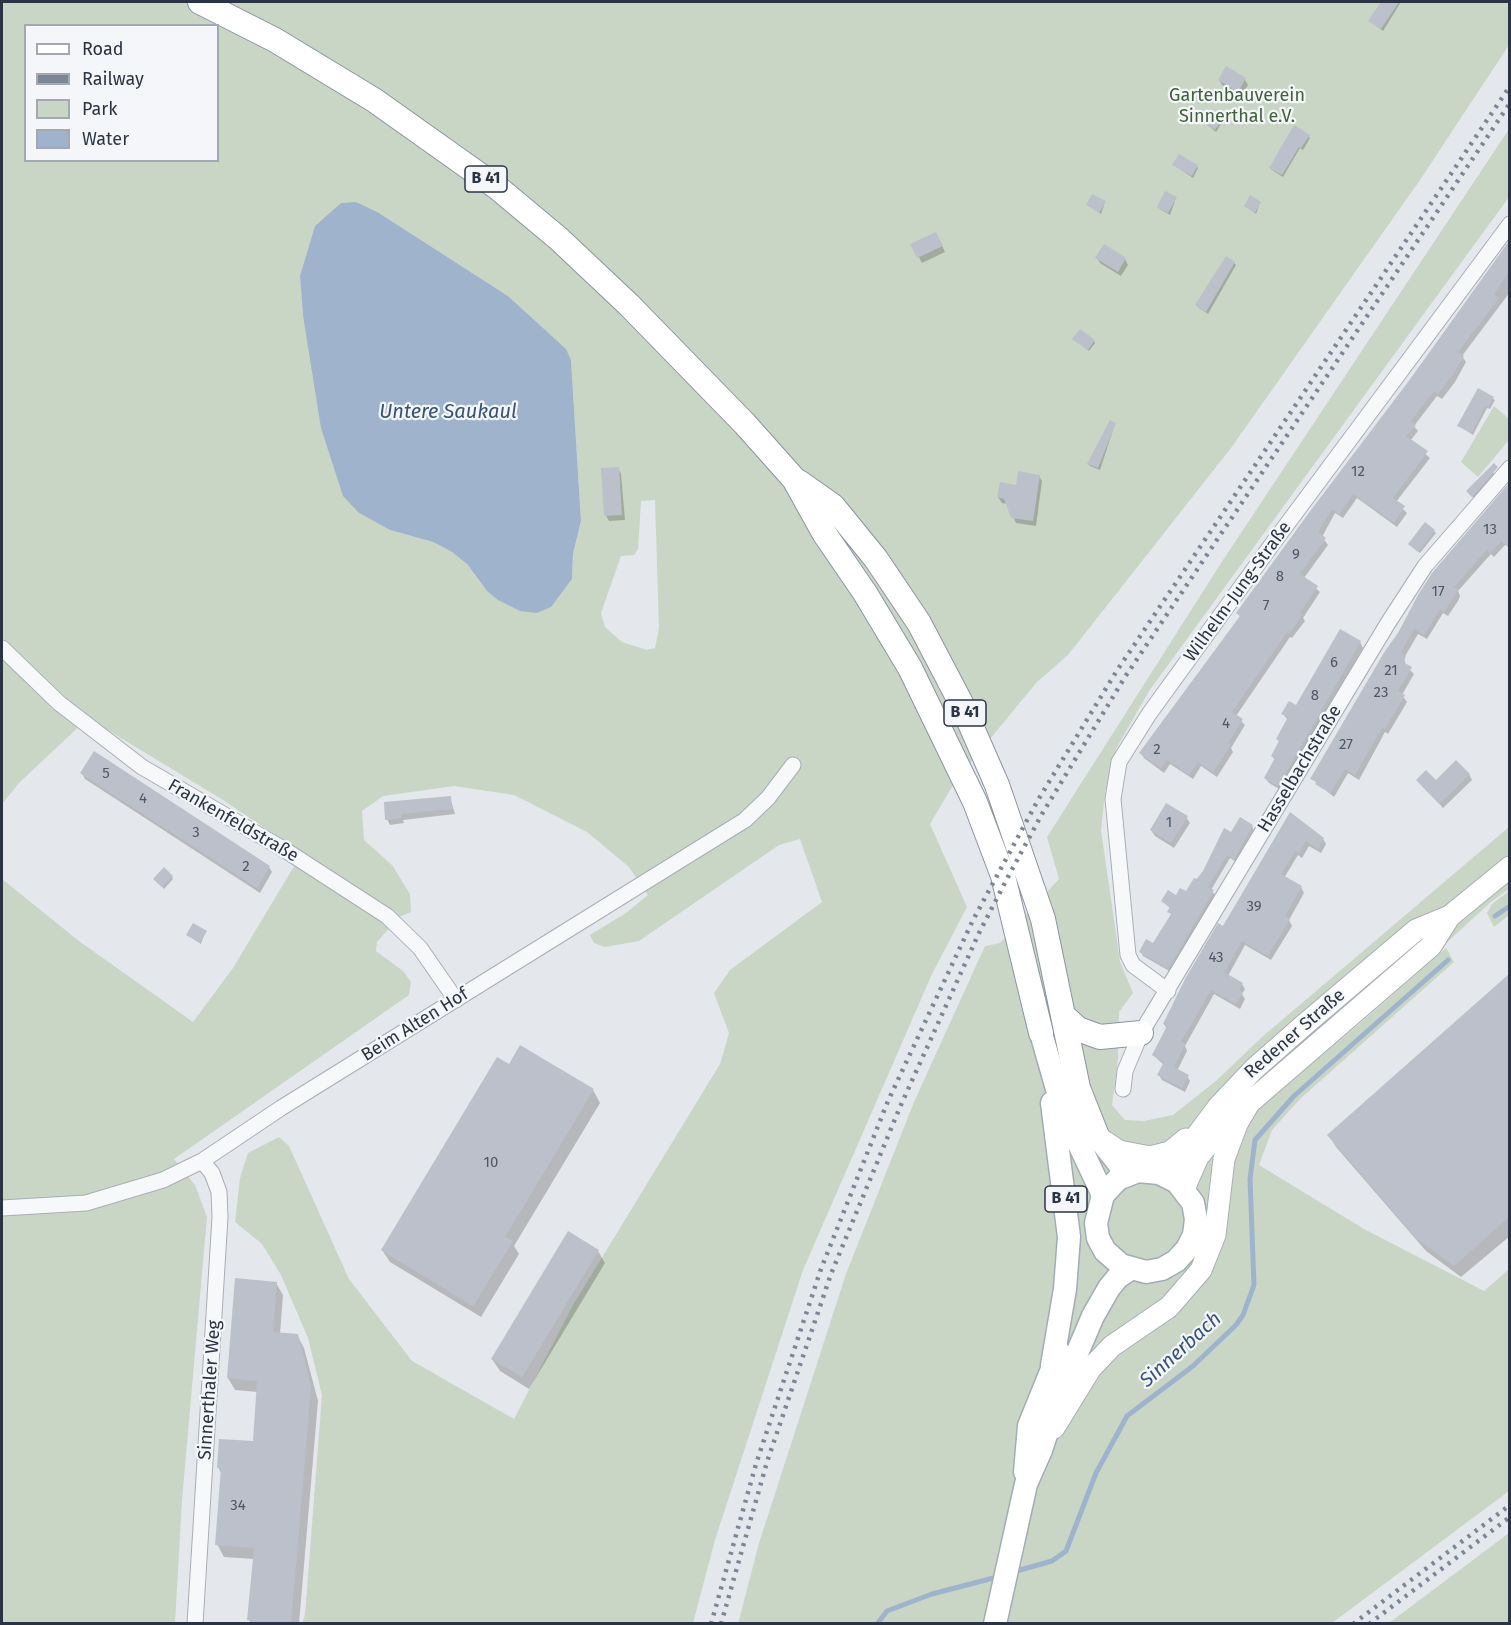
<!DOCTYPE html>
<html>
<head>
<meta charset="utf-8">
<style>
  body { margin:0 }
  #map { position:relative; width:1511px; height:1625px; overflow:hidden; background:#e4e7ec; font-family:"Fira Sans",sans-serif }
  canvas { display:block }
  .frame { position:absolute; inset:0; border:3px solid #2b3445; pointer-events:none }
  .legend { position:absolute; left:24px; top:24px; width:195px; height:138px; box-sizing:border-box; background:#f4f6f9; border:2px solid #a4a8b1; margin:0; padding:8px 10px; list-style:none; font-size:18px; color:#2b3445 }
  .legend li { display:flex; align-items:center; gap:12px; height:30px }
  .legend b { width:30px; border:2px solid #a4a8b1 }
</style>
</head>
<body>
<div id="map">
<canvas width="1511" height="1625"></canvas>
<div class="frame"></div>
<ul class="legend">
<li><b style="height:8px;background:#fff"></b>Road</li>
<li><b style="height:8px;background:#7d8696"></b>Railway</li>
<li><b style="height:16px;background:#c9d6c5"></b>Park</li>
<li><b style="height:16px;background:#9fb4cc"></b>Water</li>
</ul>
</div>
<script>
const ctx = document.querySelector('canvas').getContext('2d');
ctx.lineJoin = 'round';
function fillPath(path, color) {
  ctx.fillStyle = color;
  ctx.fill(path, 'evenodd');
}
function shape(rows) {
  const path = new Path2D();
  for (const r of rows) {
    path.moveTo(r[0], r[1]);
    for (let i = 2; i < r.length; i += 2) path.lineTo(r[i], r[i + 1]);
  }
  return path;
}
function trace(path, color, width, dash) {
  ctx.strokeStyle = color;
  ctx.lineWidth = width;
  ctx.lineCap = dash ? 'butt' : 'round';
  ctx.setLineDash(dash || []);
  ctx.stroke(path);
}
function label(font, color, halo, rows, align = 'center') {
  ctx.font = font + ' "Fira Sans",sans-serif';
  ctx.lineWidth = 4.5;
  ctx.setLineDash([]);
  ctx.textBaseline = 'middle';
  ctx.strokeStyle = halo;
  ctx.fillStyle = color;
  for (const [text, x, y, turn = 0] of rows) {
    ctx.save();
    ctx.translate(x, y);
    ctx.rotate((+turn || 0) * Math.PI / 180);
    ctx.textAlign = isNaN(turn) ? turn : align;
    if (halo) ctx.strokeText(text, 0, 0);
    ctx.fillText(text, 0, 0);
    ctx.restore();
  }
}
fillPath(shape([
  [2,2,1509,2,1509,45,1420,180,1231,448,1068,655,1037,682,956,780,930,824,967,907,932,974,803,1270,715,1540,693,1623,302,1623,305,1615,322,1395,308,1338,281,1275,262,1244,235,1222,240,1178,248,1153,279,1137,289,1146,349,1279,412,1361,514,1419,573,1305,720,1064,729,1033,714,993,730,970,822,902,800,839,779,845,639,941,605,947,594,943,590,935,626,913,648,895,629,867,587,832,514,795,454,786,383,796,362,811,364,840,392,865,410,894,411,912,399,917,377,942,376,951,403,971,411,982,409,995,174,1159,195,1185,207,1217,182,1500,175,1623,2,1624,2,879,79,941,193,1022,233,968,302,853,223,800,88,718,20,782,2,804],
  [26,26,218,26,218,160,26,160],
  [379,213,508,296,565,349,571,360,581,521,573,554,572,579,487,591,467,564,452,552,433,542,390,530,359,513,313,371,303,316,300,276],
  [655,500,659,628,655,648,647,650,622,642,605,627,601,613,621,556,634,555,638,549,641,501],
  [1509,129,1509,197,1149,691,1116,749,1105,793,1101,830,1120,962,1133,993,1119,1012,1118,1060,1112,1105,1125,1120,1144,1121,1173,1115,1217,1080,1262,1037,1509,827,1509,889,1491,902,1333,1047,1446,948,1454,962,1300,1099,1272,1130,1259,1165,1364,1229,1484,1291,1509,1269,1509,1491,1332,1623,738,1624,759,1543,846,1274,914,1102,985,946,1000,943,1059,879,1047,837,1223,560],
  [1494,406,1509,419,1509,440,1478,477,1461,462],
  [1509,891,1509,915,1494,927,1487,913,1492,904],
  [1509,1533,1509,1623,1389,1623]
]), '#c9d6c5');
fillPath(shape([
  [356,202,379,213,508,296,566,349,571,360,581,521,573,554,572,579,551,607,537,613,520,611,498,600,487,591,467,564,452,552,433,542,390,530,359,513,343,496,321,428,303,316,300,276,315,226,341,203]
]), '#9fb4cc');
fillPath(shape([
  [1385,2,1401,2,1383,31,1370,21],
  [1219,80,1245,80,1248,85,1241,97,1223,86],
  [1222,119,1223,121,1216,132,1204,122],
  [1308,136,1310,138,1303,150,1300,148,1283,177,1272,170,1270,168],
  [1174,165,1197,166,1198,168,1193,178],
  [1176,198,1170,215,1160,209,1158,207],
  [1105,202,1101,214,1088,205],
  [1260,203,1256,214,1245,206],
  [939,239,945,252,922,263,912,244],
  [1510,244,1510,292,1462,356,1466,362,1455,382,1442,399,1437,396,1414,426,1418,431,1410,441,1430,458,1396,502,1407,513,1397,527,1357,498,1343,518,1335,513,1322,537,1328,545,1304,578,1320,592,1303,618,1305,621,1292,638,1290,637,1236,716,1245,725,1231,748,1233,752,1217,777,1201,766,1193,779,1170,764,1164,773,1144,758,1141,753,1241,617,1238,613],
  [1097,258,1125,259,1128,265,1121,276,1100,263],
  [1234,263,1236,265,1208,314,1198,307,1197,305],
  [1074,339,1094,341,1095,343,1089,351],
  [1479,390,1495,400,1490,409,1487,408,1473,435,1459,426],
  [1115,424,1100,470,1090,466,1088,464],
  [618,468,621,474,625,520,609,521,606,516],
  [1493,472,1495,474,1474,498,1469,494],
  [1039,476,1042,481,1036,526,1016,523,1007,504,1002,503,998,497],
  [1509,486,1510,547,1505,545,1494,557,1491,554,1458,591,1460,596,1458,601,1448,616,1443,613,1427,639,1418,634,1404,658,1406,666,1414,674,1402,695,1407,702,1388,734,1385,732,1359,780,1348,773,1334,797,1312,779,1433,574],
  [1426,524,1436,533,1420,553,1409,544],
  [1360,642,1363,648,1281,790,1269,783,1265,778,1275,760,1272,756,1280,743,1278,739,1288,720,1283,714,1297,707],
  [82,773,269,867,272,872,260,893,85,779],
  [1469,774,1472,780,1443,808,1418,780,1436,782],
  [450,797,455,814,403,820,404,823,390,825,387,819,385,804],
  [1290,815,1323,839,1326,844,1321,853,1309,846,1302,858,1298,855,1284,878,1301,887,1304,893,1289,920,1292,926,1271,960,1245,945,1228,976,1242,984,1245,989,1242,994,1245,999,1240,1009,1214,994,1185,1046,1187,1051,1177,1071,1187,1076,1190,1081,1185,1092,1162,1080,1159,1075,1164,1065,1153,1055,1167,1029,1164,1024],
  [1186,817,1190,823,1174,848,1155,836,1151,830],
  [1252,826,1254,831,1236,862,1230,858,1211,890,1216,896,1171,972,1143,956,1141,952,1154,946,1171,915,1171,909,1162,901,1186,893,1232,834],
  [172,877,173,879,164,889,156,881],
  [205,932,201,944,187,935],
  [1510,976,1510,1236,1461,1277,1426,1251,1336,1147,1329,1135],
  [509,1066,593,1090,600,1103,514,1246,519,1254,481,1317,390,1262,382,1250],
  [598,1251,605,1263,529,1389,500,1371,492,1359],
  [276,1283,283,1295,280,1334,297,1335,304,1348,318,1401,299,1624,251,1624,249,1620,254,1559,224,1557,217,1544,222,1475,218,1467,254,1443,258,1392,235,1390,228,1378]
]), '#0003');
trace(shape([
  [1495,916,1510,906],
  [1013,1572,1052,1561,1066,1551,1096,1473,1127,1416,1193,1366,1236,1325,1243,1315,1254,1285,1250,1179,1255,1140,1294,1096,1448,960],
  [877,1624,887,1611,932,1594,1001,1576]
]), '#9fb4cc', 5);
fillPath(shape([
  [1381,2,1399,2,1381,29,1368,21],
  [1226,66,1246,78,1238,92,1218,80],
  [1211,110,1223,118,1215,130,1203,122],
  [1294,125,1310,135,1301,148,1299,147,1282,175,1269,168],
  [1179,154,1198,165,1192,176,1172,165],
  [1165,191,1177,197,1168,213,1157,207],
  [1092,194,1106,201,1099,213,1086,205],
  [1250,195,1261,202,1255,213,1244,206],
  [936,232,943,246,917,258,910,244],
  [1509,241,1509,271,1494,294,1499,298,1458,352,1464,356,1452,376,1438,394,1434,391,1411,421,1416,425,1406,436,1428,451,1393,498,1405,506,1394,523,1353,494,1339,514,1332,509,1318,532,1326,538,1300,574,1318,586,1300,612,1303,614,1289,634,1287,632,1232,712,1243,719,1228,743,1231,745,1213,772,1198,762,1189,775,1167,760,1161,768,1139,753,1240,616,1236,613,1311,510,1411,378],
  [1104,244,1126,258,1118,272,1095,258],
  [1226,256,1235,262,1206,312,1195,305],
  [1080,329,1095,340,1088,350,1072,339],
  [1478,388,1494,397,1488,408,1485,406,1472,433,1457,426],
  [1110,420,1116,423,1098,468,1087,464],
  [1494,463,1498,467,1472,497,1466,491],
  [619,467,622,515,604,516,601,468],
  [1018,471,1040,475,1033,521,1011,518,1004,499,997,497,1000,482,1016,485],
  [1509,483,1509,548,1501,541,1490,553,1487,550,1454,587,1458,589,1455,595,1444,612,1440,609,1424,635,1414,629,1401,652,1406,657,1403,662,1412,667,1398,691,1405,695,1385,729,1382,728,1355,775,1345,769,1330,793,1315,784,1317,782,1310,779,1385,651,1398,633,1418,595,1432,573],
  [1425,522,1435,530,1418,552,1408,544],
  [1340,629,1361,641,1278,786,1264,778,1275,758,1271,756,1279,741,1276,739,1288,717,1281,714,1289,701,1296,705],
  [94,751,270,866,257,888,80,773],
  [1456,760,1470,774,1439,804,1416,780,1426,770,1436,780],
  [451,796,452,809,401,814,401,818,385,820,384,802],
  [1166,803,1188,816,1171,843,1150,830],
  [1290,812,1324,838,1318,849,1306,841,1299,853,1295,851,1281,874,1302,886,1285,916,1290,919,1268,956,1242,941,1224,972,1243,983,1239,990,1243,993,1236,1004,1211,990,1192,1023,1181,1042,1185,1044,1174,1067,1189,1075,1182,1088,1157,1075,1164,1062,1152,1055,1167,1026,1163,1024,1185,979,1218,923,1223,926],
  [1240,817,1253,825,1234,859,1227,855,1208,887,1214,890,1168,969,1139,952,1146,939,1153,943,1171,914,1167,912,1170,907,1161,901,1168,890,1176,895,1180,888,1186,891,1194,878,1197,879,1203,871,1224,828,1231,832],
  [164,867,173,876,162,887,153,879],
  [193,923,207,931,200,943,186,935],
  [1509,974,1509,1217,1454,1266,1417,1239,1327,1135],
  [520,1045,594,1089,505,1237,513,1241,473,1306,381,1250,497,1057,509,1064],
  [568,1231,599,1250,522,1377,491,1359],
  [235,1278,277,1282,273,1332,298,1334,311,1387,291,1623,260,1623,247,1620,254,1548,215,1545,221,1468,217,1468,219,1439,253,1441,257,1381,227,1378]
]), '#bbc0ca');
const minor = shape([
  [2,648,59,703,142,767,285,850,387,916,420,948,456,1000],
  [1168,991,1133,965,1128,955,1113,799,1119,762,1149,714,1273,543,1510,224],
  [1123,1089,1125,1071,1141,1033,1388,623,1425,566,1510,468],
  [2,1208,86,1203,163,1180,202,1161,281,1108,745,820,768,798,793,765],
  [195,1624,220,1217,219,1192,212,1173,202,1161]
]);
const secondary = shape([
  [1101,1139,1119,1151,1150,1157,1170,1152,1186,1139],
  [1159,1173,1171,1167,1180,1158,1218,1107,1254,1069,1304,1025,1416,930,1450,916,1510,867],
  [1184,1189,1198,1157,1226,1123,1431,946,1450,916],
  [1054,1428,1091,1368,1112,1346,1169,1307,1201,1270,1215,1235,1224,1159,1237,1124,1251,1100]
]);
const primary = shape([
  [1041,1033,1063,1110,1103,1195,1096,1223,1098,1238,1105,1251,1121,1265,1146,1272,1162,1269,1176,1261,1187,1249,1194,1235,1196,1219,1193,1203,1177,1182,1159,1173,1138,1171,1118,1179,1103,1195],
  [1052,1103,1069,1237,1065,1289,1052,1365],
  [1097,1136,1119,1164,1138,1171],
  [1025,1472,1029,1426,1059,1352],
  [995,1624,1026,1484,1041,1450,1058,1398,1093,1316,1109,1288,1118,1277,1130,1269]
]);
const trunk = shape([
  [200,2,275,40,374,100,498,188,559,239,629,305,745,424,794,479,824,533,865,593,910,668,975,802,1003,876,1041,1033],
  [799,482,833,506,876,559,919,623,962,705,997,785,1043,919,1078,1088,1097,1136],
  [1065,1017,1078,1029,1100,1037,1141,1033]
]);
trace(minor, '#a9aeb7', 17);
trace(secondary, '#a9aeb7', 23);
trace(primary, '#a3abb8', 25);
trace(trunk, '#8b94a3', 26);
trace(minor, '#f7f8fa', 15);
trace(secondary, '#fff', 21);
trace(primary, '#fff', 22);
trace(trunk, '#fff', 24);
trace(shape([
  [711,1624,756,1464,821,1269,888,1101,973,920,1038,800,1116,672,1510,86],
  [721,1624,767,1462,831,1274,900,1107,979,933,1009,875,1042,814,1125,677,1510,103],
  [1353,1624,1510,1505],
  [1369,1624,1510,1517]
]), '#7d8696', 4.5, [3, 6]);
label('15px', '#4f5766', null, [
  ["12",1358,472],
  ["13",1490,530],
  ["9",1296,555],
  ["8",1280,577],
  ["17",1438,592],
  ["7",1266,606],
  ["6",1334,663],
  ["21",1391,671],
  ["23",1381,693],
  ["8",1315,696],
  ["4",1226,724],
  ["27",1346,745],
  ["2",1157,750],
  ["5",106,774],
  ["4",143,799],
  ["1",1169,823],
  ["3",196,833],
  ["2",246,867],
  ["39",1254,907],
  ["43",1216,958],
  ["10",491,1163],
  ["34",238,1506]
]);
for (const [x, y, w] of [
  [486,179,42],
  [965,713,42],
  [1066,1199,42]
]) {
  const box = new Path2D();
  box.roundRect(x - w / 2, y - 13, w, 26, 4.5);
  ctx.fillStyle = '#f4f6f9';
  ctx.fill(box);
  trace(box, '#2b3445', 1.5);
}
label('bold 16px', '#2b3445', null, [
  ["B 41",486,179],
  ["B 41",965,713],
  ["B 41",1066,1199]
]);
label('18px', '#3f6138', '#f4f6f9', [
  ["Gartenbauverein",1237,96],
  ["Sinnerthal e.V.",1237,117]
]);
label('18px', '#2b3445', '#f4f6f9', [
  ["Wilhelm-Jung-Straße",1238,592,-54],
  ["Hasselbachstraße",1300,769,-59],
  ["Frankenfeldstraße",233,821,30],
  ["Beim Alten Hof",415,1025,-32],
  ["Redener Straße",1295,1034,-41],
  ["Sinnerthaler Weg",210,1390,-86]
]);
label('italic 20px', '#34527a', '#f4f6f9', [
  ["Untere Saukaul",448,412],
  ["Sinnerbach",1181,1350,-42]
]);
</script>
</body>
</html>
